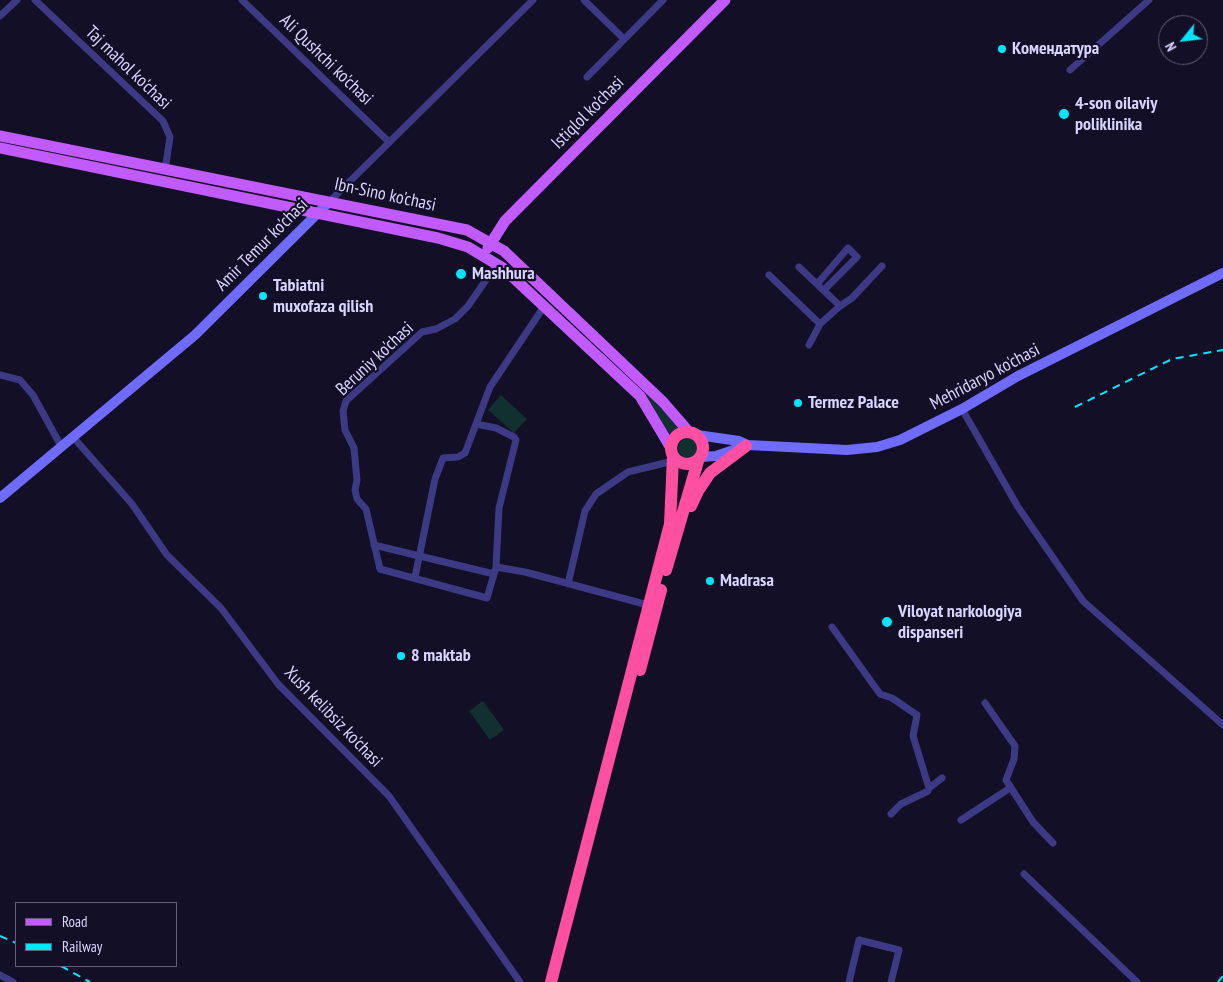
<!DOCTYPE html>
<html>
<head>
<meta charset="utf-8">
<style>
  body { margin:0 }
  #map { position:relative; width:1223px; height:982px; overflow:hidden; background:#130f26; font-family:"PT Sans Narrow",sans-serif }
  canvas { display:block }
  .legend { position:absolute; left:15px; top:902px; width:162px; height:65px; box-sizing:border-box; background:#130f26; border:1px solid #625e7d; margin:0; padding:6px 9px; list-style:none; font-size:15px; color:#d9d4ff }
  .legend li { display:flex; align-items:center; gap:10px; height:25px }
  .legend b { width:25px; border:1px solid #625e7d }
  .north { position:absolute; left:1158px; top:15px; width:50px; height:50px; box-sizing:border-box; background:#130f26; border:1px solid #625e7d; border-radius:50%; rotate:241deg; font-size:14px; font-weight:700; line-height:20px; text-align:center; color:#d9d4ff }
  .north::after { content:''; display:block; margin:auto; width:18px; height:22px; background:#00e5ff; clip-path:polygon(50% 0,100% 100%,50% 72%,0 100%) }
</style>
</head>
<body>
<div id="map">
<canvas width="1223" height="982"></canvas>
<ul class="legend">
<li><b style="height:6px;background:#c25bff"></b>Road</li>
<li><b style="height:6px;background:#00e5ff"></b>Railway</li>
</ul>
<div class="north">N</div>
</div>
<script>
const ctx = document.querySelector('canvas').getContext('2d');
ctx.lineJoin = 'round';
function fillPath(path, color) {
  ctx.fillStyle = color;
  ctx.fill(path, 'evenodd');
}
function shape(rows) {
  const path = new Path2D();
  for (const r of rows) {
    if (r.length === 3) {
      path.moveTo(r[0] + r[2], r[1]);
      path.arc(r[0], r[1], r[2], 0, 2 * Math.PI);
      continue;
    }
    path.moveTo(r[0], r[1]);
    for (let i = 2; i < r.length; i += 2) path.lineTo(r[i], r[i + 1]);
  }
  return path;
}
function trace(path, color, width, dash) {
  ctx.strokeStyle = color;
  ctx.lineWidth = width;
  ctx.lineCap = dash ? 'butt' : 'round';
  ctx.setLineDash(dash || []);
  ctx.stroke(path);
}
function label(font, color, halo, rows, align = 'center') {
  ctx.font = font + ' "PT Sans Narrow",sans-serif';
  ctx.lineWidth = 4.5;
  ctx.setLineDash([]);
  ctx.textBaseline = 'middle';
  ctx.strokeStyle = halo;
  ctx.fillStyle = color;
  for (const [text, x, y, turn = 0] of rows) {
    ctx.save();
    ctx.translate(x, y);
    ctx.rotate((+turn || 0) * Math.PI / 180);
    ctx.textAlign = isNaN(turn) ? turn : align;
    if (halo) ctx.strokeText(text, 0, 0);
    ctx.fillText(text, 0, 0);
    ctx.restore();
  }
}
fillPath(shape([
  [643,390,679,427,669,434],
  [501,395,527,419,514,433,488,410],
  [688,448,10],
  [483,701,504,730,490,740,469,711]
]), '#12302f');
trace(shape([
  [35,0,163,121,170,137,165,170],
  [242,0,389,142],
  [584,0,624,39],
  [0,16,17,0],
  [1070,70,1149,0],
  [587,77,663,0],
  [329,202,533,0],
  [799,267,840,306,820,324,809,345],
  [769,275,820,324],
  [817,284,848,248,857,257,824,290],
  [840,306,852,298,882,266],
  [0,375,20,380,33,395,61,446],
  [962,409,1018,507,1083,601,1223,725],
  [476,424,496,428,514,437,516,440,499,508,496,567],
  [73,437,132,504,167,555,221,608,278,684,389,796,520,982],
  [374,545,494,574,496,567,525,572,648,605],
  [494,574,487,598,380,569,366,509,357,499,355,490,357,480,354,448,345,430,343,411,346,401,422,332,436,329,455,319,468,306,497,264],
  [415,577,435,479,443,458,458,457,465,453,490,387,545,305],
  [568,584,585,511,596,494,628,472,673,461],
  [832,627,880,694,892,698,917,715,913,736,929,788,928,791,901,804,891,814],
  [985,703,1015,746,1014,759,1006,780,1033,822,1053,843],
  [929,788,942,778],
  [961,820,1010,788],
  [1024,874,1137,982],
  [0,975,13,982],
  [849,982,859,940,899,950,891,982]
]), '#3d3a85', 7);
trace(shape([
  [697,435,739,441,748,445],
  [701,457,716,456,748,445,847,450,877,447,900,440,962,409,1018,376,1223,273],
  [0,498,195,335,329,202]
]), '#6f6bff', 10);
trace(shape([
  [0,136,467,230,504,251,663,402,689,432],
  [0,148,438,238,468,247,503,268,640,396,671,448],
  [488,248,505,221,725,0]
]), '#c25bff', 11);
trace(shape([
  [687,448,16],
  [691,506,698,491,710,473,746,446],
  [666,570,698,461],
  [640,670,661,590],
  [551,982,670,524,673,457]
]), '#ff4fa3', 12);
trace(shape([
  [1075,407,1172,359,1223,350],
  [0,936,16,943],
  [61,966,90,982],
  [1218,982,1223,976]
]), '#00e5ff', 2, [8, 6]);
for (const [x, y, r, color] of [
  [1002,49,5,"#00e5ff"],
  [1064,114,6,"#00e5ff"],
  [461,274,6,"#00e5ff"],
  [263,296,5,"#00e5ff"],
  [798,403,5,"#00e5ff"],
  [710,581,5,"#00e5ff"],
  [887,622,6,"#00e5ff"],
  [401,656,5,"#00e5ff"]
]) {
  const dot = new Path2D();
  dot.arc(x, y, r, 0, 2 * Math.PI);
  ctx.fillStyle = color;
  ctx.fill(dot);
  trace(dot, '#130f26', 2);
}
label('bold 18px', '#d9d4ff', '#130f26', [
  ["Комендатура",1012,49],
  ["4-son oilaviy",1075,104],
  ["poliklinika",1075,125],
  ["Mashhura",472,274],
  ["Tabiatni",273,286],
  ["muxofaza qilish",273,307],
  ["Termez Palace",808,403],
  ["Madrasa",720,581],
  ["Viloyat narkologiya",898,612],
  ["dispanseri",898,633],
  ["8 maktab",411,656]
], 'left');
label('18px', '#d9d4ff', '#130f26', [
  ["Ali Qushchi ko'chasi",326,60,44],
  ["Taj mahol ko'chasi",128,68,44],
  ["Istiqlol ko'chasi",588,113,-45],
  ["Ibn-Sino ko'chasi",385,195,12],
  ["Amir Temur ko'chasi",262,245,-45],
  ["Beruniy ko'chasi",375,359,-43],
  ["Мehridaryo ko'chasi",985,377,-28],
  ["Xush kelibsiz ko'chasi",333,717,46]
]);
</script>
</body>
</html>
